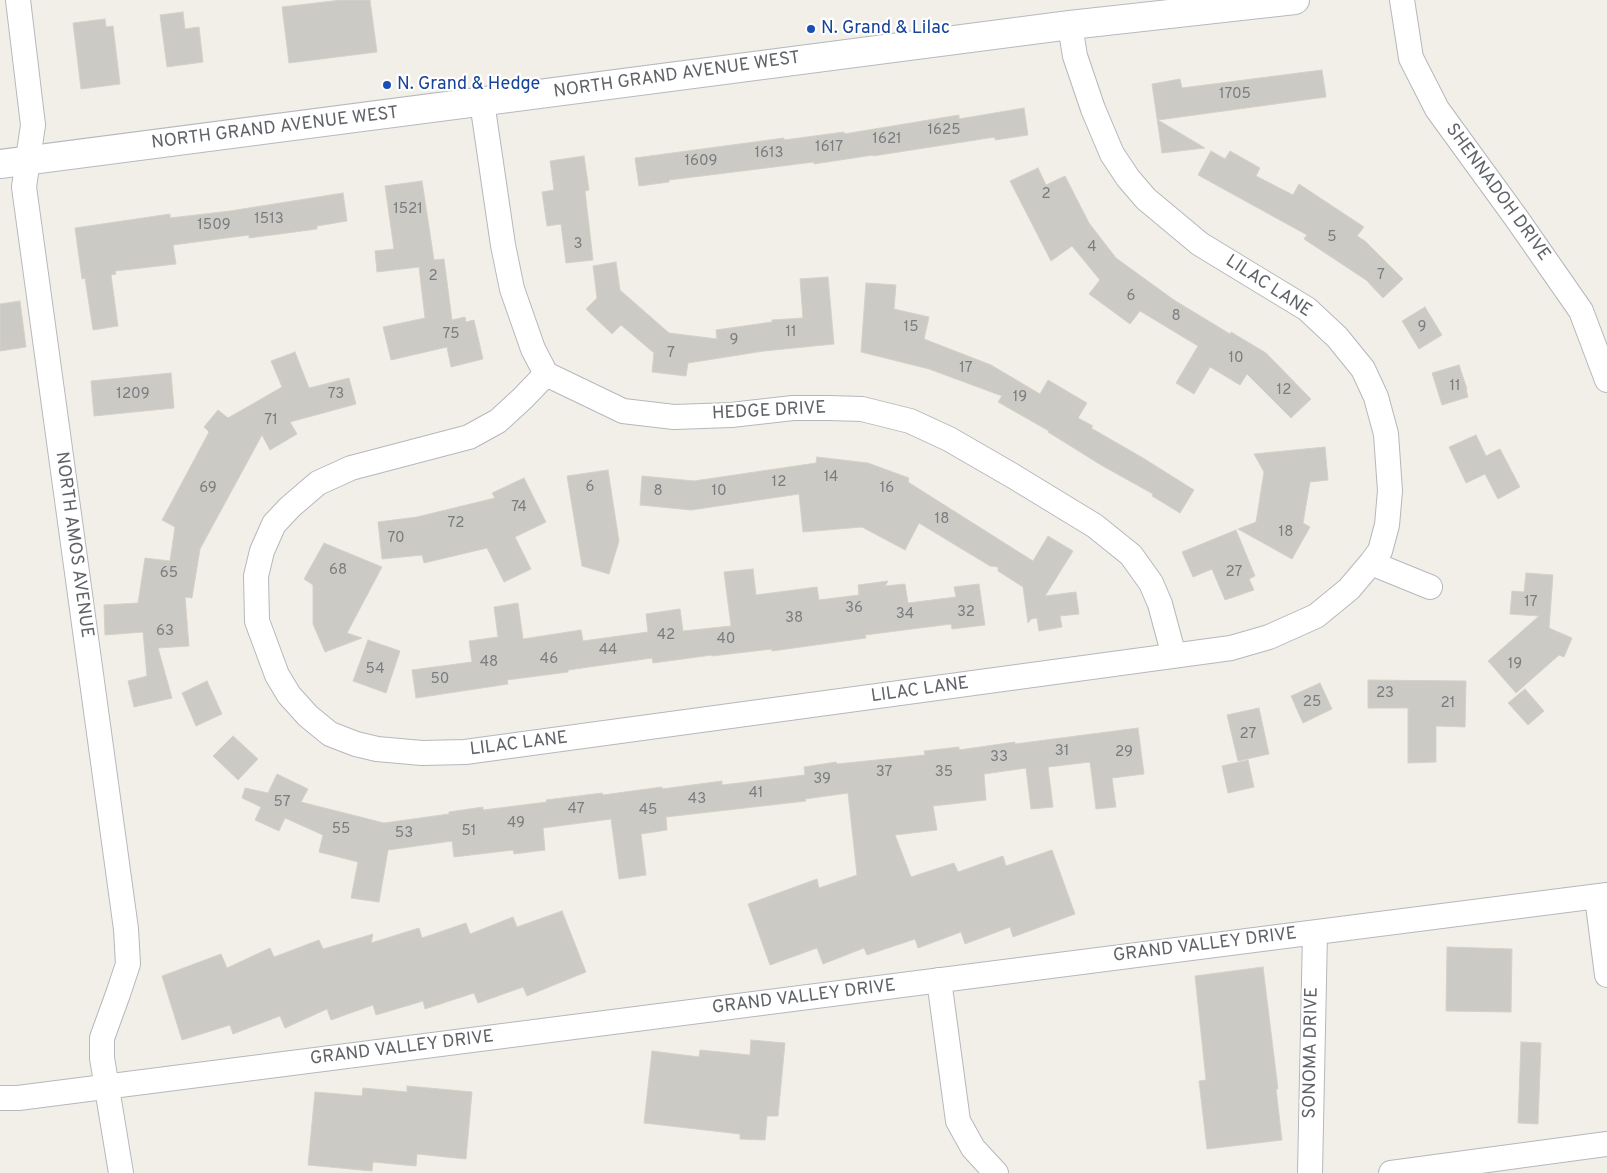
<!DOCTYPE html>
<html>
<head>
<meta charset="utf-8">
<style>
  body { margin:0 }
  canvas { display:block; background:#f1efe8 }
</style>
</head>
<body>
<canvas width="1607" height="1173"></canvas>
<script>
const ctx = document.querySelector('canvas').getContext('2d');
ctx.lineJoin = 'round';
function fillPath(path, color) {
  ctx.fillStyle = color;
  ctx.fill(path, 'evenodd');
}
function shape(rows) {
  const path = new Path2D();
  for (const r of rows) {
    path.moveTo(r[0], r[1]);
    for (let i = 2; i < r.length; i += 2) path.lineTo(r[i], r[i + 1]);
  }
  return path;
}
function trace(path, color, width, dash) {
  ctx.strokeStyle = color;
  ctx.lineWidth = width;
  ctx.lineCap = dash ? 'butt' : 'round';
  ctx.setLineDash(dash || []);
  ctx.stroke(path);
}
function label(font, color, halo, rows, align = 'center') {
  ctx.font = font + ' Overpass,sans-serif';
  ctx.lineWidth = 4.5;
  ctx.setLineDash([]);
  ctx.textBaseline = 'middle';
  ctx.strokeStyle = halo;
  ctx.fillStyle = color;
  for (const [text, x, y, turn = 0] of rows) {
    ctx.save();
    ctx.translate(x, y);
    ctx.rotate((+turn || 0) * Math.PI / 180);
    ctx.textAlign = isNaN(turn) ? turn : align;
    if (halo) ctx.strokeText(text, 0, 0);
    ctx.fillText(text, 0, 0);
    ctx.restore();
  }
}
const building = shape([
  [341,0,370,0,377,52,289,63,282,7,341,0],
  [183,12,185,29,199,27,203,62,167,67,160,15,183,12],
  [105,19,106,27,113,26,120,84,81,89,73,23,105,19],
  [1322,70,1326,97,1158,120,1205,148,1162,153,1152,84,1180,79,1182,88,1322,70],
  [1024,108,1028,135,995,140,995,137,873,156,873,155,814,164,814,162,734,172,669,180,669,182,639,186,635,158,784,138,784,140,844,132,844,134,959,115,959,119,1024,108],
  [1211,151,1225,159,1230,151,1260,168,1256,176,1293,195,1299,184,1364,227,1357,236,1365,241,1403,279,1383,298,1366,280,1304,239,1307,235,1198,175,1211,151],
  [584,156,589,190,585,191,593,260,566,263,561,224,547,226,542,192,554,190,550,161,584,156],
  [1038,168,1046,185,1065,176,1089,223,1116,258,1174,300,1230,334,1231,332,1266,353,1311,399,1291,418,1247,374,1240,385,1210,367,1194,394,1176,383,1198,346,1140,311,1130,324,1089,294,1100,280,1072,246,1051,261,1010,181,1038,168],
  [422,181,434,260,444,259,452,320,465,317,466,322,474,320,483,359,451,367,447,347,391,360,383,327,425,318,419,267,377,272,375,251,394,249,385,186,422,181],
  [343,193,347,221,317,226,317,229,249,238,249,235,173,245,176,264,115,271,116,274,111,275,118,326,93,330,85,278,82,279,75,228,170,214,170,218,230,211,343,193],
  [616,262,620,290,669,333,717,339,716,330,772,322,772,320,803,318,800,279,828,277,834,344,764,351,688,363,686,376,652,372,654,353,621,325,612,334,586,309,597,298,593,266,616,262],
  [866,283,896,285,894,309,929,317,924,339,991,365,1040,394,1048,380,1087,403,1078,418,1093,426,1091,428,1143,458,1194,490,1180,513,1152,496,1153,494,1101,465,1048,432,1049,431,998,402,1002,396,929,369,861,352,866,283],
  [20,301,26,347,0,351,0,304,20,301],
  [1425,307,1442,335,1419,349,1402,321,1425,307],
  [295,352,309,388,349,378,356,404,290,422,297,434,270,450,262,435,200,549,192,598,185,597,189,646,158,648,172,698,134,707,128,681,147,676,143,632,105,635,104,605,138,603,145,558,170,561,175,527,162,520,209,432,204,427,218,410,228,418,282,387,271,361,295,352],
  [1459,365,1467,389,1466,389,1468,397,1442,405,1432,373,1459,365],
  [171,373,174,408,94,416,91,381,171,373],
  [1476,435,1486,456,1500,449,1520,487,1498,499,1485,474,1466,483,1449,447,1476,435],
  [1325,447,1328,480,1310,482,1303,523,1310,527,1292,559,1238,529,1256,522,1264,472,1254,454,1325,447],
  [817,457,868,463,909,478,908,482,1033,561,1048,536,1073,551,1045,596,1076,592,1079,614,1060,616,1062,627,1039,631,1037,618,1031,619,1028,623,1023,587,998,571,998,567,990,566,919,523,905,550,862,527,803,532,799,494,691,510,640,505,642,476,694,481,816,463,817,457],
  [608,470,619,541,609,574,582,566,567,476,608,470],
  [524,478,546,522,515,537,531,569,504,582,487,548,424,563,422,555,382,559,378,522,417,517,495,498,492,493,524,478],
  [1236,530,1255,576,1249,579,1254,590,1225,600,1212,569,1193,577,1182,552,1236,530],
  [324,543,382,567,347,633,362,638,325,652,313,624,313,585,304,579,324,543],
  [753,569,756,595,817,587,819,600,859,595,858,585,888,581,885,586,905,584,908,603,956,597,954,587,979,584,985,625,952,629,951,624,865,635,866,638,772,651,772,649,712,656,712,655,653,663,652,658,568,670,568,672,507,680,508,684,416,698,412,670,472,662,469,641,498,637,494,607,518,603,523,639,581,630,583,641,648,632,646,614,680,609,683,631,731,626,724,572,753,569],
  [1526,573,1553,575,1549,628,1572,638,1564,657,1559,655,1516,693,1488,661,1539,616,1510,614,1512,591,1524,592,1526,573],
  [368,640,400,651,386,693,353,681,368,640],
  [1368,680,1466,681,1465,727,1436,726,1436,762,1408,763,1408,708,1368,708,1368,680],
  [207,681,222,714,196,726,182,693,207,681],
  [1320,683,1332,709,1303,723,1291,696,1320,683],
  [1525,689,1544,711,1528,725,1508,703,1525,689],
  [1259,708,1269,754,1238,761,1227,715,1259,708],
  [1138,728,1144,774,1112,778,1116,807,1096,809,1090,762,1048,767,1053,807,1031,809,1026,768,984,774,986,800,933,806,937,830,895,835,911,877,954,863,958,872,1003,856,1006,866,1052,850,1075,914,1013,937,1010,927,965,944,961,932,918,948,915,939,867,955,864,948,823,964,817,948,770,965,748,904,817,879,819,888,857,875,848,793,805,799,806,801,666,817,667,830,641,834,646,875,619,879,611,819,543,828,545,850,514,854,513,850,454,857,452,841,388,850,379,902,351,898,358,862,319,852,323,835,285,818,279,831,255,820,261,807,242,798,245,788,268,793,277,774,308,789,301,802,384,823,449,814,449,812,483,807,483,810,547,802,546,800,602,793,603,795,662,787,662,789,722,781,722,785,805,775,804,767,836,762,837,764,925,755,924,751,959,747,959,750,1015,742,1015,744,1138,728],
  [233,736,258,759,238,780,213,756,233,736],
  [1248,760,1254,787,1228,793,1222,766,1248,760],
  [562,911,586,972,527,996,523,987,478,1003,474,993,425,1009,423,1001,376,1015,373,1005,331,1020,327,1009,285,1028,280,1016,233,1034,230,1025,182,1040,162,976,221,954,227,968,270,948,274,957,319,940,323,949,373,934,371,943,419,928,422,938,466,923,470,934,513,917,517,927,562,911],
  [1447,947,1512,949,1511,1012,1446,1011,1447,947],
  [1263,967,1278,1089,1276,1089,1282,1140,1207,1149,1199,1081,1206,1080,1195,976,1263,967],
  [751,1040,785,1043,778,1116,767,1116,765,1140,740,1139,740,1134,644,1123,652,1051,699,1057,700,1050,750,1055,751,1040],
  [1521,1042,1541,1043,1538,1124,1518,1123,1521,1042],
  [407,1086,472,1092,466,1159,417,1154,416,1166,373,1162,372,1171,308,1165,315,1092,362,1096,363,1088,407,1092,407,1086]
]);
fillPath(building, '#cccac5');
trace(building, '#d6d1c6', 1);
const minor = shape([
  [18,0,33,125,24,187,126,929,128,964,118,994,102,1038,102,1058,121,1173],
  [1402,0,1411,58,1437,109,1517,219,1581,311,1607,380],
  [482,102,503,245,512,289,533,349,546,374,623,411,674,417,731,415,793,408,829,408,862,409,910,421,949,439,1013,476,1095,526,1131,555,1151,583,1160,604,1174,656],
  [546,374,523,398,498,421,469,437,351,468,318,483,290,507,274,524,262,551,256,576,257,621,277,675,289,695,308,716,330,734,356,744,377,749,422,753,465,752,1231,648,1269,637,1316,616,1349,589,1371,563,1380,551,1387,525,1390,491,1386,434,1376,397,1363,369,1337,337,1307,309,1200,244,1146,199,1128,178,1112,154,1093,109,1075,56,1070,25],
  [1371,563,1430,587],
  [1597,897,1607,975],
  [939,980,958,1121,973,1148,996,1173],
  [0,1098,18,1098,1607,895],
  [1310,1173,1315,933],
  [1391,1173,1607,1144]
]);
const secondary = shape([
  [0,164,1070,25,1295,0]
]);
trace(minor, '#b5b8bc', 26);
trace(secondary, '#b6babf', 30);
trace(minor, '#fff', 24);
trace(secondary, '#fff', 28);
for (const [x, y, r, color] of [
  [811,29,5,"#1a4fb4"],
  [387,85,5,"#1a4fb4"]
]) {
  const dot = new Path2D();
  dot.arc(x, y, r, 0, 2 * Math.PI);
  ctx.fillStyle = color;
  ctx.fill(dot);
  trace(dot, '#fff', 2);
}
label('15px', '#7a7d7f', null, [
  ["1705",1235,95],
  ["1625",944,131],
  ["1621",887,140],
  ["1617",829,148],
  ["1613",769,154],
  ["1609",701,162],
  ["2",1046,195],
  ["1521",408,210],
  ["1513",269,220],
  ["1509",214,226],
  ["5",1332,238],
  ["3",578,245],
  ["4",1092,248],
  ["7",1381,276],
  ["2",433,277],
  ["6",1131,297],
  ["8",1176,317],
  ["15",911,328],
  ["9",1422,328],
  ["11",791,333],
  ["75",451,335],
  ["9",734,341],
  ["7",671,354],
  ["10",1236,359],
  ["17",966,369],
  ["11",1455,387],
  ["12",1284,391],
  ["1209",133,395],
  ["73",336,395],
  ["19",1020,398],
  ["71",271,421],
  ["14",831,478],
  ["12",779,483],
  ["6",590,488],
  ["69",208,489],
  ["16",887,489],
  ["8",658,492],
  ["10",719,492],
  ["74",519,508],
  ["18",942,520],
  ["72",456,524],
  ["18",1286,533],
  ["70",396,539],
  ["68",338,571],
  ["27",1234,573],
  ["65",169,574],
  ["17",1531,603],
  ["36",854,609],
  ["32",966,613],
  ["34",905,615],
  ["38",794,619],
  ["63",165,632],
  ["42",666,636],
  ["40",726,640],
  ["44",608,651],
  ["46",549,660],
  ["48",489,663],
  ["19",1515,665],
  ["54",375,670],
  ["50",440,680],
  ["23",1385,694],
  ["25",1312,703],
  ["21",1448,704],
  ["27",1248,735],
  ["31",1062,752],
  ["29",1124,753],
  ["33",999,758],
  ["37",884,773],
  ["35",944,773],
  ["39",822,780],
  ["41",756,794],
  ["43",697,800],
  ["57",282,803],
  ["47",576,810],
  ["45",648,811],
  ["49",516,824],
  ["55",341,830],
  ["51",469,832],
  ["53",404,834]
]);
label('18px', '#164399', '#fff', [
  ["N. Grand & Lilac",821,29],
  ["N. Grand & Hedge",397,85]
], 'left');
label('18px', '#5f6368', '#fff', [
  ["NORTH GRAND AVENUE WEST",677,76,-8],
  ["NORTH GRAND AVENUE WEST",275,129,-7],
  ["SHENNADOH DRIVE",1497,193,54],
  ["LILAC LANE",1268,287,33],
  ["HEDGE DRIVE",769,412,-3],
  ["NORTH AMOS AVENUE",73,545,82],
  ["LILAC LANE",920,691,-8],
  ["LILAC LANE",519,745,-7],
  ["GRAND VALLEY DRIVE",1205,946,-7],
  ["GRAND VALLEY DRIVE",804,998,-7],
  ["GRAND VALLEY DRIVE",402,1049,-7],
  ["SONOMA DRIVE",1312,1053,-89]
]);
</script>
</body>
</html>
